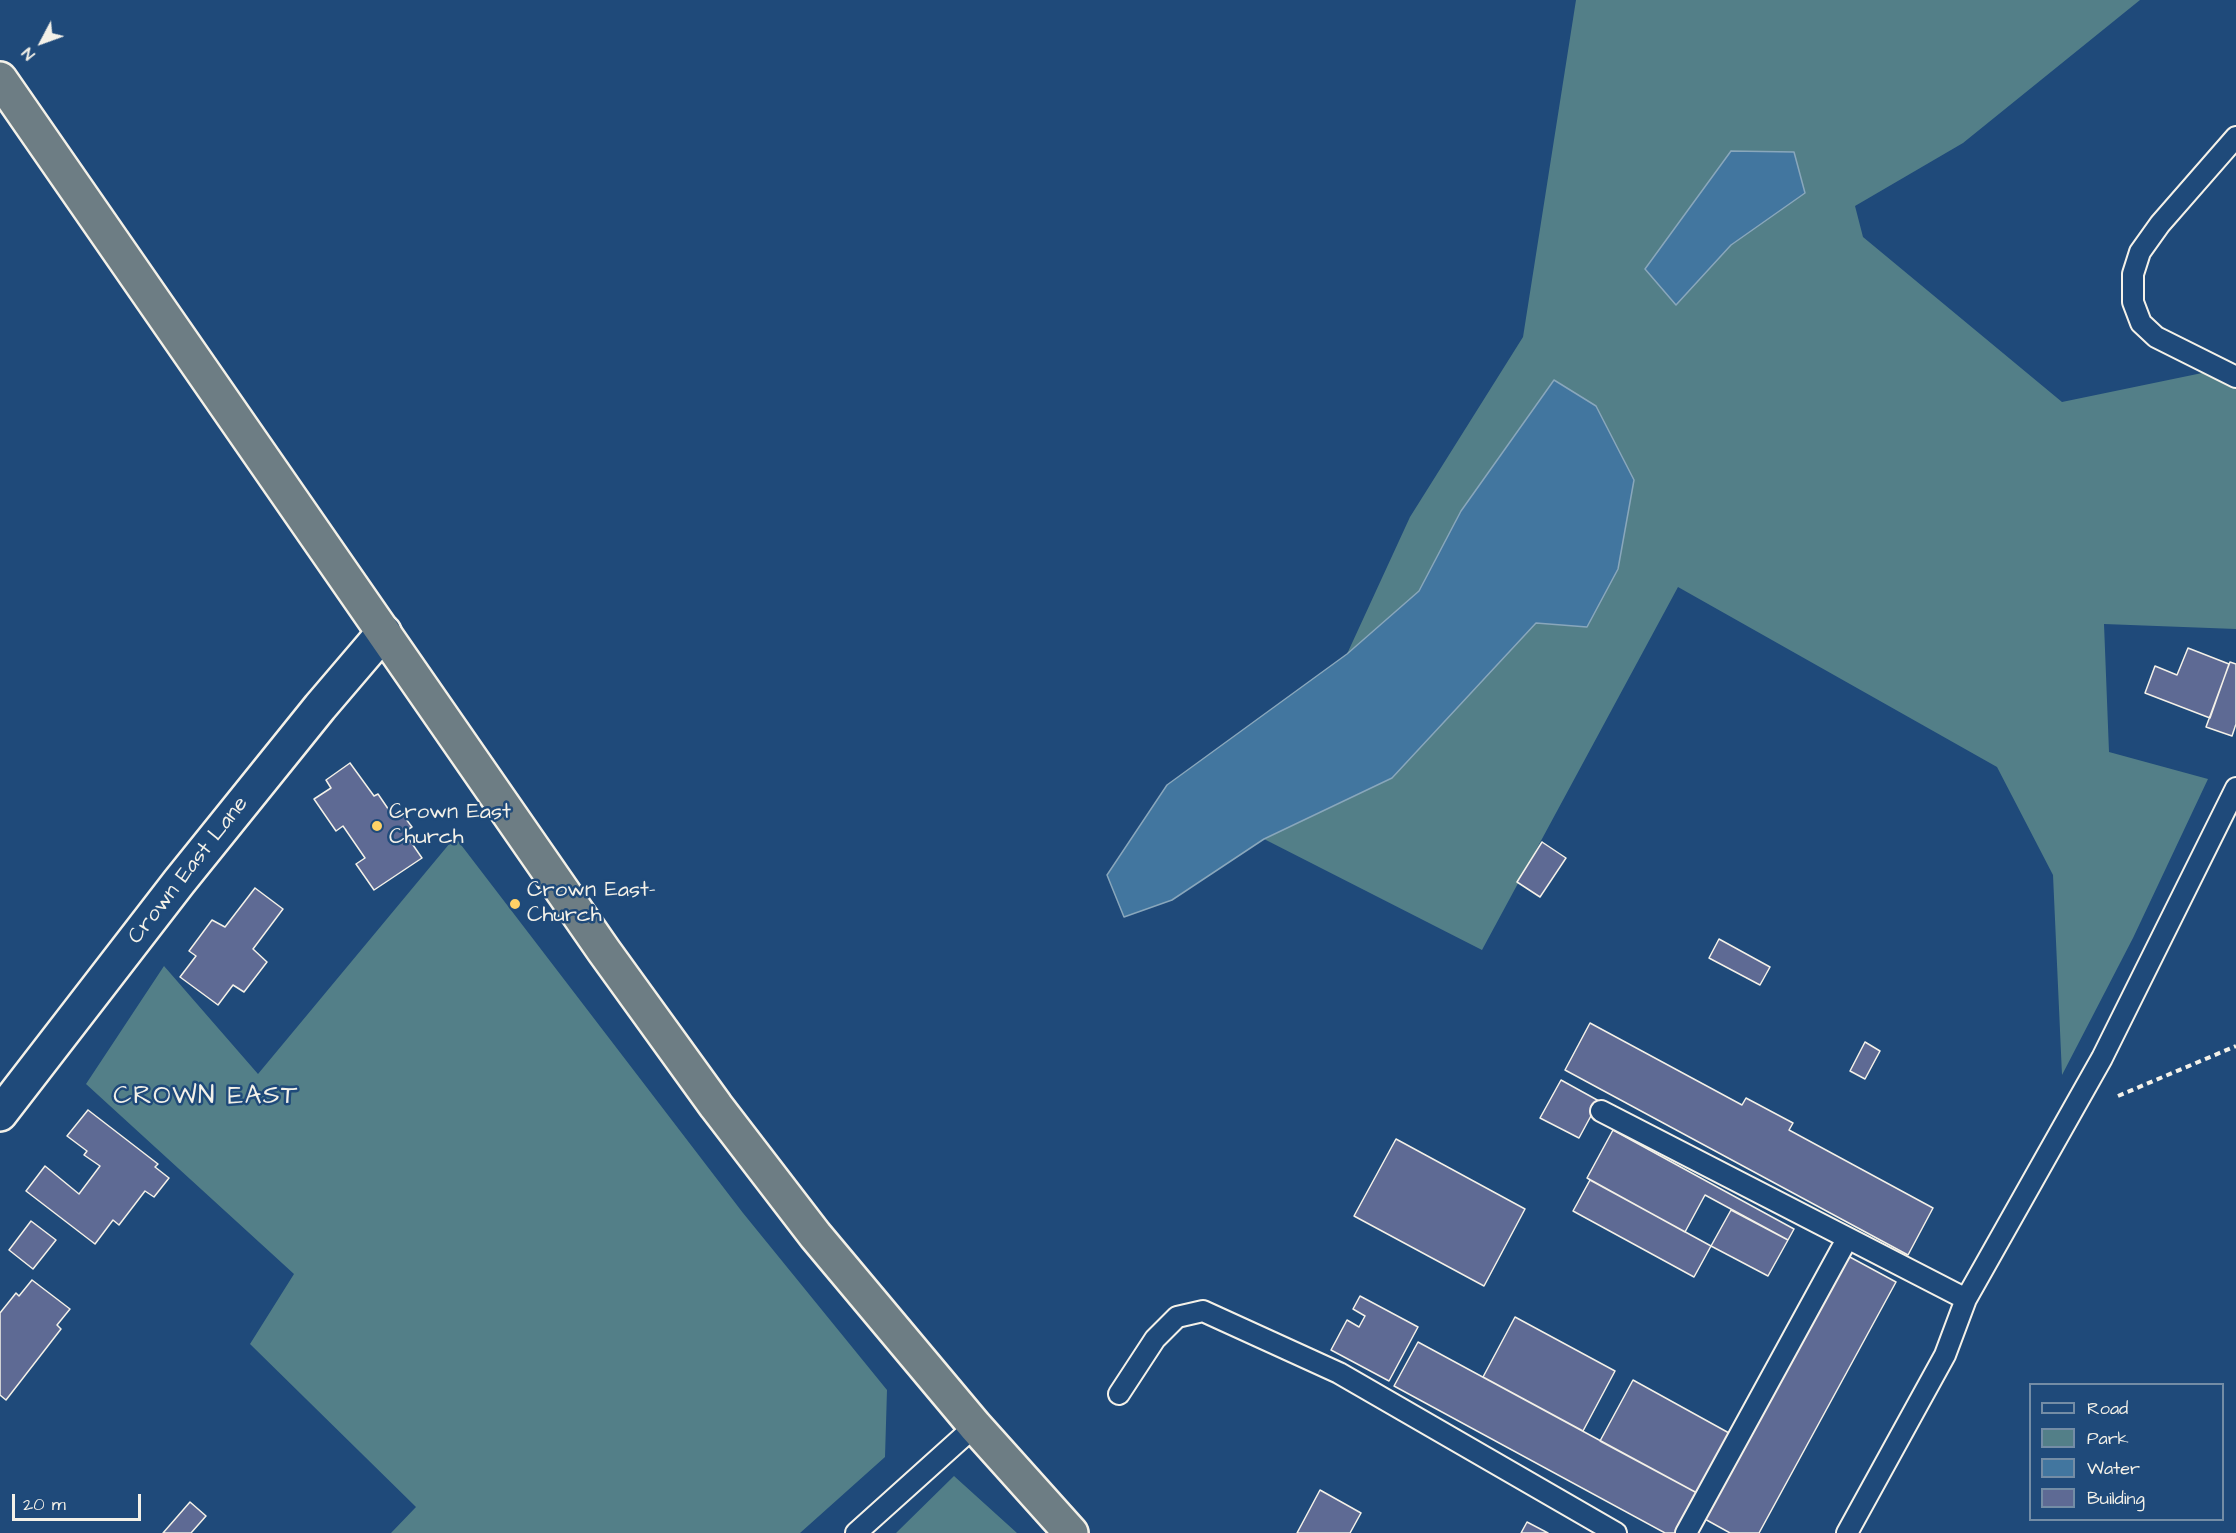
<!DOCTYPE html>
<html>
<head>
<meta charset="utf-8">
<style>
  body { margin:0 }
  #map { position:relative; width:2236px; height:1533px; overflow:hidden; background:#1f4a7a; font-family:"Architects Daughter",sans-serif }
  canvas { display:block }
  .legend { position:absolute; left:2029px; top:1383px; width:195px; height:138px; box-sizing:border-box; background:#1f4a7a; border:2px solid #748da6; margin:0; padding:8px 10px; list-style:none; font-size:18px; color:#f4f1e8 }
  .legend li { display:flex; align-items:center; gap:12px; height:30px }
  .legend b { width:30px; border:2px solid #748da6 }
  .north { position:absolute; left:12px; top:12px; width:60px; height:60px; -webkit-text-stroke:4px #1f4a7a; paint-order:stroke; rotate:229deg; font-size:16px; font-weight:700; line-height:24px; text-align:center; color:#f4f1e8 }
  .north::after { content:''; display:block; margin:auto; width:21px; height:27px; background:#f4f1e8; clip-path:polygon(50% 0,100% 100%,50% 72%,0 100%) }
  .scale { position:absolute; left:12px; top:1494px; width:129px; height:27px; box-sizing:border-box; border:3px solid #f4f1e8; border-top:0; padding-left:8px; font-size:18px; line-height:21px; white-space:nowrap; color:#f4f1e8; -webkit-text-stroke:4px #1f4a7a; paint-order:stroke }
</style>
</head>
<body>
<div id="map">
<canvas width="2236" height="1533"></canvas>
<ul class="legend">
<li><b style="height:8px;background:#1f4a7a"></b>Road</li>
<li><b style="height:16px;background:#537f88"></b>Park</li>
<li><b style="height:16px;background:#42769f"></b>Water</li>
<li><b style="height:16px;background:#5e6a94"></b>Building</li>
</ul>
<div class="north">N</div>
<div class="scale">20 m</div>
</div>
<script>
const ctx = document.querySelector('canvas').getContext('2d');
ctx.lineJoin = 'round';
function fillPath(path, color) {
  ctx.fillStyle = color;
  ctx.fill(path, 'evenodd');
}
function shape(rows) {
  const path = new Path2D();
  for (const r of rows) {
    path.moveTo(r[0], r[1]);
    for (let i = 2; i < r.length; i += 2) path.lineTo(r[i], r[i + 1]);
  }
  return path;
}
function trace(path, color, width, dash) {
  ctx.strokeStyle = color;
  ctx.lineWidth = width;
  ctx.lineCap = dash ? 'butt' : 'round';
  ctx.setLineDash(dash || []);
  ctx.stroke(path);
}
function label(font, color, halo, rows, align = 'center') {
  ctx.font = font + ' "Architects Daughter",sans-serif';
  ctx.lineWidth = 5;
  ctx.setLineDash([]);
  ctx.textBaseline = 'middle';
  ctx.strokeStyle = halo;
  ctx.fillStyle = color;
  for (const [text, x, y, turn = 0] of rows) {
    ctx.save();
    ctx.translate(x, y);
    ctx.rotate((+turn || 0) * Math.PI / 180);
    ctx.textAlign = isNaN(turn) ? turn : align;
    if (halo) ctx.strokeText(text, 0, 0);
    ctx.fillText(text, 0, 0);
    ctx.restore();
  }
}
fillPath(shape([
  [1576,0,2140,0,1963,143,1855,206,1863,237,2062,402,2236,366,2236,629,2104,624,2109,752,2208,779,2133,938,2062,1075,2053,875,1997,767,1678,587,1482,950,1264,839,1392,778,1536,623,1554,380,1461,511,1419,591,1347,654,1410,517,1523,337],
  [455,837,743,1213,887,1390,885,1457,800,1533,391,1533,416,1507,250,1344,294,1274,86,1084,164,966,258,1074],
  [954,1476,1017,1533,896,1533]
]), '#537f88');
const water = shape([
  [1731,151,1794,152,1805,193,1731,245,1676,305,1645,269,1731,151],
  [1554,380,1596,406,1634,480,1618,569,1587,627,1536,623,1392,778,1264,839,1172,900,1124,917,1107,875,1167,785,1347,654,1419,591,1461,511,1554,380]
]);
fillPath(water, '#42769f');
trace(water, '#89a7bc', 1.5);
const building = shape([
  [2188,648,2229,664,2210,718,2145,693,2155,666,2177,675,2188,648],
  [2230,662,2236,664,2236,724,2232,736,2206,727,2230,662],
  [350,763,374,796,378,794,393,816,400,811,412,827,404,832,422,858,374,890,356,864,365,858,343,826,336,831,314,799,331,788,326,780,350,763],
  [1542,842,1566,858,1540,897,1517,882,1542,842],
  [255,888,283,909,253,949,267,962,244,992,233,985,218,1005,180,977,196,956,189,951,212,920,225,927,255,888],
  [1719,939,1770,967,1760,985,1709,958,1719,939],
  [1590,1023,1742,1105,1746,1098,1793,1123,1789,1130,1933,1208,1908,1255,1565,1070,1590,1023],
  [1865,1042,1880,1051,1865,1079,1850,1071,1865,1042],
  [1561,1080,1599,1101,1579,1138,1540,1118,1561,1080],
  [88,1110,158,1164,155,1167,169,1178,154,1197,145,1191,119,1225,113,1220,95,1244,26,1191,45,1166,79,1194,100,1166,84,1155,87,1151,67,1136,88,1110],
  [1613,1130,1794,1229,1788,1240,1705,1195,1685,1232,1587,1178,1613,1130],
  [1396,1139,1525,1209,1484,1286,1354,1216,1396,1139],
  [1590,1180,1711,1246,1694,1277,1573,1211,1590,1180],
  [1731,1210,1788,1240,1768,1276,1711,1246,1731,1210],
  [31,1221,56,1240,33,1269,9,1250,31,1221],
  [1848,1256,1896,1282,1759,1533,1730,1533,1703,1518,1848,1256],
  [32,1280,70,1309,57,1325,61,1329,6,1400,0,1395,0,1313,16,1293,19,1296,32,1280],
  [1360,1296,1418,1327,1389,1381,1331,1350,1347,1320,1359,1327,1365,1316,1353,1309,1360,1296],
  [1515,1317,1615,1371,1583,1431,1483,1377,1515,1317],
  [1418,1342,1697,1493,1676,1533,1665,1533,1394,1386,1418,1342],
  [1633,1380,1729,1433,1697,1493,1600,1441,1633,1380],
  [1320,1490,1361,1513,1350,1533,1297,1533,1320,1490],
  [190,1502,206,1516,191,1533,163,1533,190,1502],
  [1527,1522,1548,1533,1521,1533,1527,1522]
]);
fillPath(building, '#5e6a94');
trace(building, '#f4f1e8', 1.5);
const lane = shape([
  [2236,137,2160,224,2140,252,2133,274,2133,302,2141,323,2156,337,2236,377],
  [1601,1111,1966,1299],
  [1119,1394,1155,1339,1177,1317,1203,1311,1339,1373,1616,1533],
  [856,1533,975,1426],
  [1686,1533,1847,1239],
  [1847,1533,1945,1355,1966,1299,2102,1058,2236,788]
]);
const secondary = shape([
  [0,1114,179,882,320,707,384,632]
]);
const highway = shape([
  [0,79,604,951,716,1106,815,1235,975,1426,1071,1533]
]);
trace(lane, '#f4f1e8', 24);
trace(secondary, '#f4f1e8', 38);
trace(highway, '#f4f1e8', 38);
trace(shape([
  [2118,1096,2236,1046]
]), '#f4f1e8', 4, [6, 4.5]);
trace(lane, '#1f4a7a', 20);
trace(secondary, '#1f4a7a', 33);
trace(highway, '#6d7d84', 33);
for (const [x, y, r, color] of [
  [377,826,6,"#ffd166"],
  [515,904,6,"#ffd166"]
]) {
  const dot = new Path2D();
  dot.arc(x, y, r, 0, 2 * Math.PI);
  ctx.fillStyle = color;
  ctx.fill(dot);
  trace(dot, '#1f4a7a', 2);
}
label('22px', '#f4f1e8', '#1f4a7a', [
  ["Crown East",389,813],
  ["Church",389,838],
  ["Crown East-",527,891],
  ["Church",527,916]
], 'left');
label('22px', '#f4f1e8', '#1f4a7a', [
  ["Crown East Lane",189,871,-52]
]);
ctx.letterSpacing = '1.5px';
label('26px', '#f4f1e8', '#1f4a7a', [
  ["CROWN EAST",206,1098]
]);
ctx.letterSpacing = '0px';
</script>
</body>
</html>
